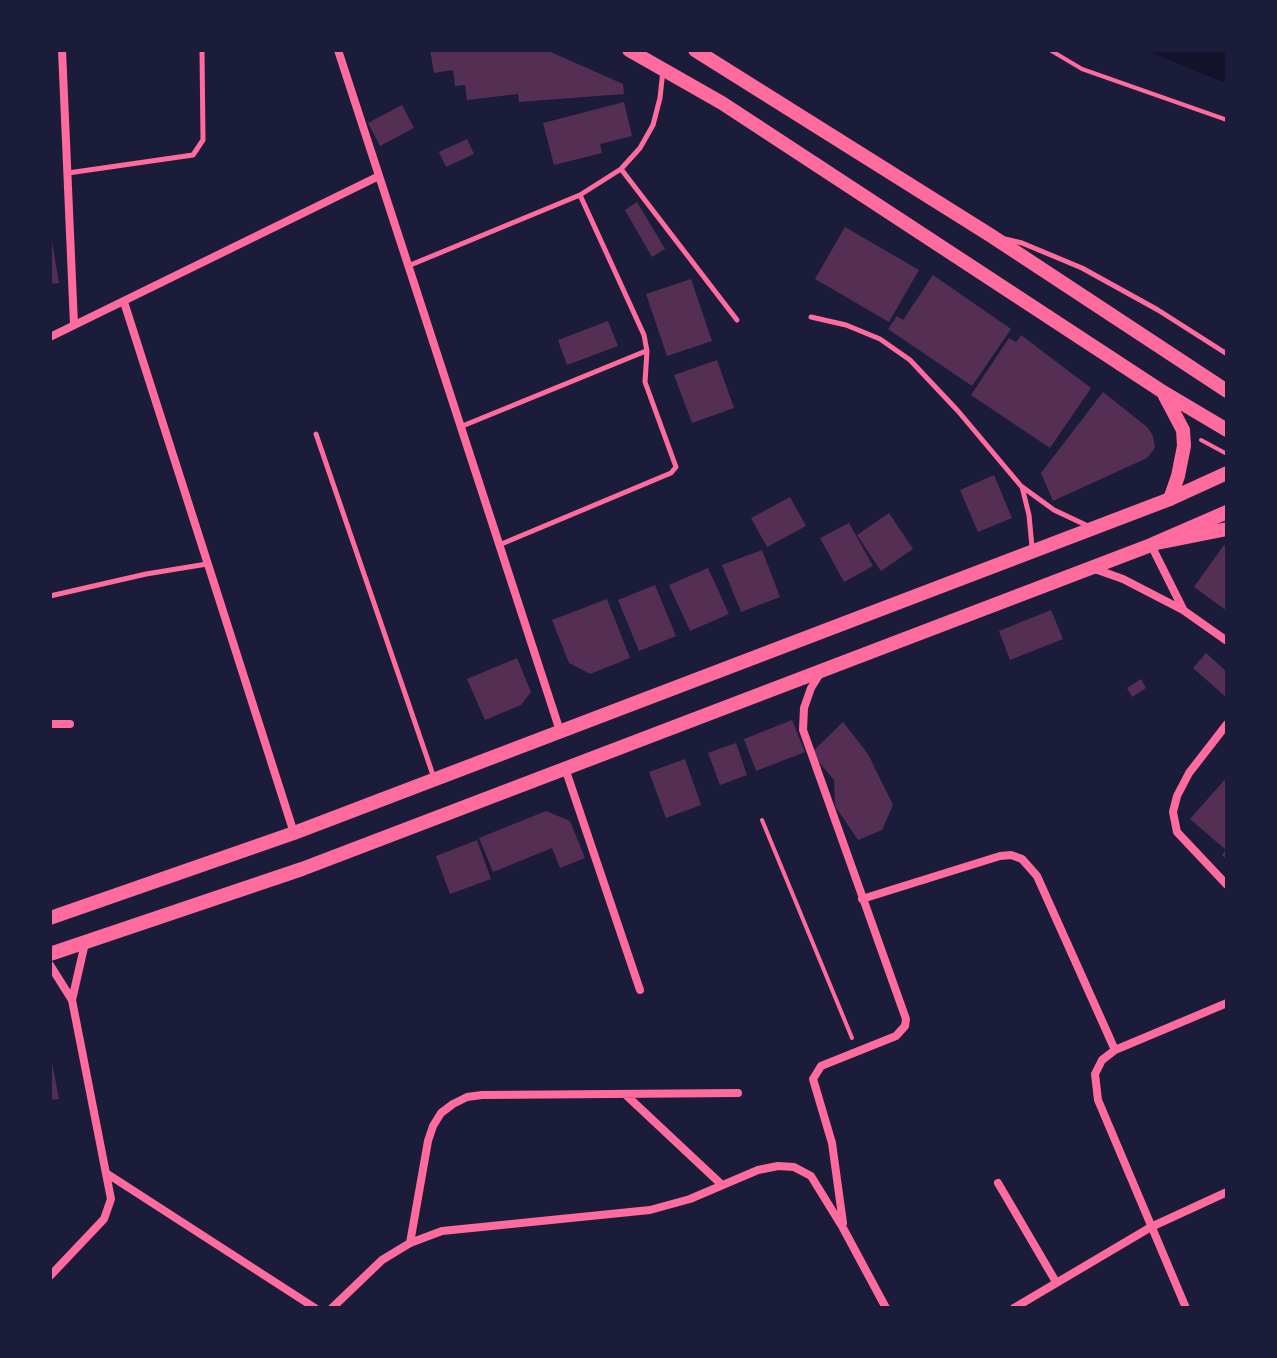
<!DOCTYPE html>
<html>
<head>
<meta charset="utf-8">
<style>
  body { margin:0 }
  #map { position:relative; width:1277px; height:1358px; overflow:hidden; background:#1b1b3a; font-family:Manrope,sans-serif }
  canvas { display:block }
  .frame { position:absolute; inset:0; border:52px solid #1b1b3a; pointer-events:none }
</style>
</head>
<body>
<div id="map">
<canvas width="1277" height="1358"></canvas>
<div class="frame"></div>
</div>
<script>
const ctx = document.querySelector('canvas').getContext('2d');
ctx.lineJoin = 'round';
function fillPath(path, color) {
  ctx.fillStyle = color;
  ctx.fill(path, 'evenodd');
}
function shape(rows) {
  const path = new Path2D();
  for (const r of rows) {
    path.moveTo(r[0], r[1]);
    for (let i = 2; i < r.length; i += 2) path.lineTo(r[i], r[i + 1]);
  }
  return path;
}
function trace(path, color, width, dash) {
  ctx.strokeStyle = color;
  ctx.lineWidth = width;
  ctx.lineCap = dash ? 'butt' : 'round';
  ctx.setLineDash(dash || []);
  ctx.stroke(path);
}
fillPath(shape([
  [1146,50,1227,50,1227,83,1213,78]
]), '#12122b');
fillPath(shape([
  [430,50,546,50,623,84,624,94,519,102,518,94,467,100,465,85,455,86,453,70,434,73],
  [624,102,632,136,600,144,602,153,554,165,543,123],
  [402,105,414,128,380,146,368,123],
  [467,139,474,154,446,167,439,152],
  [637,202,665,249,652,257,625,210],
  [845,227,919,270,889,322,815,279],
  [50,230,59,283,50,284],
  [933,275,1011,329,972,386,888,329,897,316,903,320],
  [691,279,712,341,667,356,646,294],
  [608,321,618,346,567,365,558,340],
  [1021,335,1091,388,1050,448,971,395,1009,338,1016,342],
  [717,360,734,408,692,423,674,375],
  [1103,392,1147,427,1153,436,1155,448,1147,458,1053,501,1041,473],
  [994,475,1012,518,978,532,960,490],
  [790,497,806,526,767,547,751,518],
  [889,513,913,549,881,571,857,535],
  [849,523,873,566,844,582,820,538],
  [1224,545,1227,545,1227,611,1194,587],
  [762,550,780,597,741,612,722,565],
  [708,568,729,614,690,631,669,585],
  [655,585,676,636,639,651,618,600],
  [607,599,630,658,590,674,569,663,552,620],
  [1051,610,1063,639,1010,660,999,631],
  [1206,653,1227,672,1227,698,1193,668],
  [517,658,531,692,521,705,485,720,467,679],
  [1141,679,1146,688,1132,697,1127,688],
  [792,720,805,752,756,771,744,739],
  [843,722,868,754,893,805,882,830,858,840,835,806,834,780,811,753],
  [736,743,747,775,720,785,708,753],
  [685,759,701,805,666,818,649,772],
  [1227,777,1227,860,1222,855,1226,850,1190,819],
  [546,811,570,821,585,858,560,868,552,848,493,872,479,838],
  [477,840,491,879,450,894,436,856],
  [50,1053,59,1099,50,1100]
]), '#542f53');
trace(shape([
  [1050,50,1082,69,1227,120],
  [1201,440,1227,454],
  [762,820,852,1038]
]), '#ff6b9d', 4);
trace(shape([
  [621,169,737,320],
  [68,173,193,155,203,140,202,50],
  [1005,239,1022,243,1082,268,1158,310,1227,354],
  [408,266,580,195,621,169,640,148,653,125,660,98,663,70],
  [811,317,846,325,880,339,910,360,958,411,1021,486,1054,510,1088,526],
  [460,427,646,351],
  [316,434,434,778],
  [1022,487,1029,515,1032,547],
  [499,545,671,473,676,467,645,382,647,351,644,335,580,195],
  [50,596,146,574,207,564]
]), '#ff6b9d', 5);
trace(shape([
  [62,50,74,325],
  [338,50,560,731],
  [124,302,294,833],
  [50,337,379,176],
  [1151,545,1183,609],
  [1092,568,1123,579,1183,610,1227,641],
  [821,672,811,688,804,708,803,730,906,1019,905,1026,896,1036,821,1066,813,1079,832,1143,843,1223],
  [50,724,70,724],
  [1227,724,1189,773,1177,796,1173,812,1177,832,1227,885],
  [565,768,640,990],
  [862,899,1000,856,1011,855,1022,859,1037,876,1115,1050],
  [50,965,72,1000,111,1199,104,1219,50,1276],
  [72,1000,85,943],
  [626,1095,722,1185],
  [106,1173,315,1308],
  [998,1183,1056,1282],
  [410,1243,428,1141,433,1126,441,1113,453,1104,467,1097,482,1095,738,1093],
  [332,1308,382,1260,410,1243,442,1231,650,1210,690,1199,758,1170,778,1166,794,1167,811,1176,843,1228,886,1308],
  [1014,1308,1151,1227,1227,1192],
  [1186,1308,1098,1100,1095,1074,1102,1060,1115,1050,1227,1003]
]), '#ff6b9d', 8);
trace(shape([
  [50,918,294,833,1170,499,1227,473],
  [50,954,302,869,1151,545,1227,512]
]), '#ff6b9d', 14);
trace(shape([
  [629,50,722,103,1163,392,1227,430],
  [695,50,990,235,1227,391],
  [1165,396,1183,430,1184,446,1178,476,1170,499],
  [1157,543,1227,529]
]), '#ff6b9d', 14);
</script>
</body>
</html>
